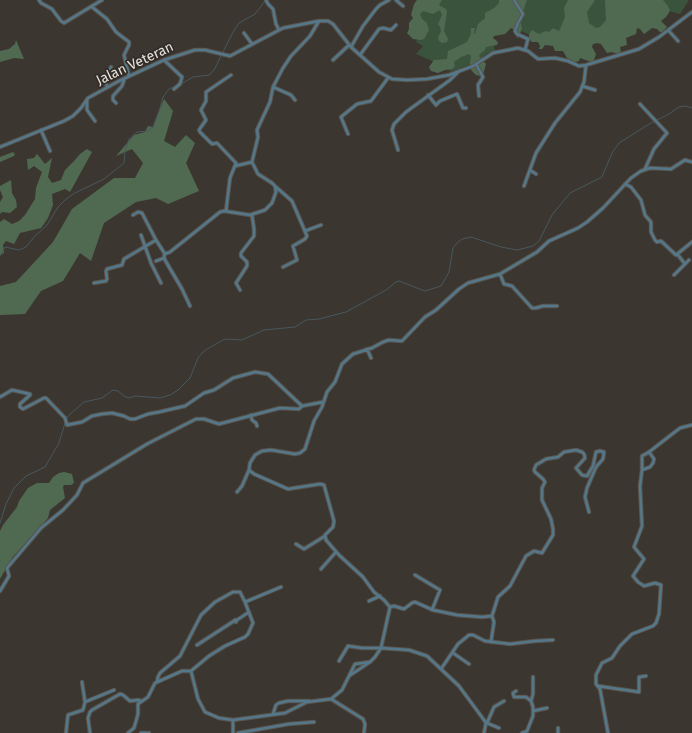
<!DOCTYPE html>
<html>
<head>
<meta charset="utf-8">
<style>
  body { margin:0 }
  canvas { display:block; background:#3c3630 }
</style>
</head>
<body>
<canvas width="692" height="733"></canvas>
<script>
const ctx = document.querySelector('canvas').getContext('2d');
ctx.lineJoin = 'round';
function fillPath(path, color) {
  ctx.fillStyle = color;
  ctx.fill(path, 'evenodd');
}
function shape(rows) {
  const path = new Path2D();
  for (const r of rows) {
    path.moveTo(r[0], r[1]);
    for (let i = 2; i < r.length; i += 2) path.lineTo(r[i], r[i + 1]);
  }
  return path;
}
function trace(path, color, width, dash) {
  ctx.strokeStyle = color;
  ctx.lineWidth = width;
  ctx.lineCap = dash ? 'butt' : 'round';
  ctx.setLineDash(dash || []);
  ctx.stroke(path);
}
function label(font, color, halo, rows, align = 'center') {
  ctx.font = font + ' "Fira Sans",sans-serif';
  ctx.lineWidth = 3.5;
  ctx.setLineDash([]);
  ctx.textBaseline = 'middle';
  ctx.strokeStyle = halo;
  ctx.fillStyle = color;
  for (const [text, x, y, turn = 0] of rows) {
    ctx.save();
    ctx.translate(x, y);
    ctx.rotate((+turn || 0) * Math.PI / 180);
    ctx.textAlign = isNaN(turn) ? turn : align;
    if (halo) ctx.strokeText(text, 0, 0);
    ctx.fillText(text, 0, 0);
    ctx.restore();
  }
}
fillPath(shape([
  [437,0,506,0,482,33,494,45,495,51,488,53,476,62,451,72,444,66,416,54,423,46,416,42,423,30,416,11],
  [520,0,576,0,560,35,534,37,511,26],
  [591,0,612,0,610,16,601,33,589,31,583,12],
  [651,0,689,0,680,14,663,9]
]), '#3a533c');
fillPath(shape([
  [417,0,442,0,439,5,446,9,447,12,444,31,448,39,447,42,442,43,439,41,438,38,441,31,440,27,438,24,442,15,440,10,433,14,423,11,420,14,422,19,427,23,429,30,424,39,420,40,413,39,407,33,409,29,409,23,413,18,411,15,414,4],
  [499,0,527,0,520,20,522,28,519,37,517,38,515,30,511,28,505,34,494,36,493,38,498,42,497,45,486,47,485,50,480,54,479,56,486,64,483,75,480,76,476,75,471,70,470,63,471,56,469,54,461,57,455,61,454,62,455,66,452,69,445,70,438,73,431,71,429,67,434,60,447,59,448,51,467,42,471,34,471,28,475,28,474,33,475,34,478,24,485,18,485,13,494,8,499,3],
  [568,0,595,0,587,12,589,23,596,28,600,27,606,20,605,0,663,0,668,6,670,11,666,17,661,21,667,27,662,32,660,32,657,29,652,28,644,34,640,29,637,28,636,34,626,38,627,45,620,47,621,52,618,54,611,52,607,53,601,44,597,43,593,44,592,47,596,54,594,60,591,62,580,58,579,61,575,62,567,58,563,51,555,51,553,46,545,45,542,49,539,49,540,46,538,42,532,42,529,39,529,34,532,30,539,34,546,31,549,32,553,28,559,31,565,17,564,8],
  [16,40,24,59,14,58,0,62,0,51,9,49,15,44],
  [164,99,173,111,164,141,175,147,186,135,195,143,186,163,199,191,168,204,156,198,136,202,104,223,91,261,80,253,63,281,41,291,25,314,0,315,0,286,16,282,53,242,72,209,114,178,135,178,143,163,132,149,116,156,134,135,145,132,148,126,153,127],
  [87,149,92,152,70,192,65,189,52,194,53,205,48,218,41,228,20,233,14,244,6,241,3,245,4,253,0,255,0,222,4,219,12,224,19,221,25,215,35,199,36,188,42,172,34,166,28,170,27,159,34,158,37,154,45,164,52,158,48,177,52,183,61,180,65,170,74,161,80,154],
  [13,152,15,154,14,156,0,162,0,157],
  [11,180,12,193,16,200,17,207,10,213,2,212,0,214,0,202,3,197,0,190,0,186],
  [64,472,72,474,74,483,71,485,64,485,63,487,65,498,50,510,48,518,12,558,0,579,0,531,3,525,17,507,19,501,28,488,37,483,49,483,53,477,59,473]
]), '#506a52');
trace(shape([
  [181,84,193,77,209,75,214,70,233,32,239,23,255,14,266,0],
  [0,256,5,247,19,250,26,247,34,237,47,225,58,207,65,200,73,194,104,179,124,163,125,151,129,139,137,132,148,131,153,127,160,108,163,97,169,89,178,85],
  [66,420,68,416,84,402,102,398,113,390,118,391,124,396,129,398,135,396,160,398,170,395,178,390,190,378,198,358,202,353,207,349,225,339,242,340,264,330,295,327,306,320,319,319,346,312,386,290,396,282,399,281,425,291,441,286,449,272,453,248,457,243,462,239,471,237,501,247,517,250,533,246,539,241,552,215,570,193,602,177,612,153,619,143,651,123,669,114,679,107,686,106,692,108],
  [0,523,6,504,14,488,26,476,45,467,59,443,65,423]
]), '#47585f', 1);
const minor = shape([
  [39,0,41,3,52,9,61,21,64,23,102,0],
  [266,0,268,4,273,9,276,24,279,30],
  [396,0,403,6],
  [514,0,523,14,518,23,515,31,517,34,528,39,525,50],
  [92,7,107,19,116,32,129,42,129,45,124,55,129,76],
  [669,31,678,41],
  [244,33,252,44],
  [351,47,363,26,376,9,380,5,389,0],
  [360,55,379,29,383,28,391,30,396,25],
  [164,60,182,77,180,84,174,89],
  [333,60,349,45],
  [476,64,483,77,478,85,479,96],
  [582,86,595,90],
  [107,87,105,78,111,67],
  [273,87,291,95,295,100],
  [428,95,436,105,440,101,457,94,463,108,466,108],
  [87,100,87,110,95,121],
  [116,103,113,100,113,96,122,86,124,80],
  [640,104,667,133,654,149,645,169],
  [41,130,50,151],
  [348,134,341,117,357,104,371,101,388,78],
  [0,147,64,121,73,116,81,108,88,98,119,81,164,60,195,50,205,50,230,56,283,28,319,21,328,21,333,24,351,47,379,72,392,79,407,80,427,79,449,75,473,66,493,53,518,48,528,51,538,59,555,58,568,61,579,66,586,65,639,49,659,37,692,12],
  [398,150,392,130,394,124,406,112,450,80,459,71],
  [235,166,252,162],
  [530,170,536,174],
  [625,184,631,187,641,200,645,215,651,222,651,232,655,240,657,242,661,241,676,255,692,242],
  [524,186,536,153,555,123,580,92,584,82,586,65],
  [276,187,292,201,307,236,305,239,293,246,297,260,283,267],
  [226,211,230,178,236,163,217,143,212,144,200,132,199,130,206,120,201,110,206,101,206,92,231,75],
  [133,215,138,212,142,213,156,240,165,254,164,256,165,260,182,289,190,306],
  [305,231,321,225],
  [141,235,151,263,161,283],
  [165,254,170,252,220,212,224,211,250,215,265,210,272,203,276,192,275,186,272,183,258,174,252,162,258,137,257,130,270,102,273,87,283,68,291,56,310,36,319,21],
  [678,255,685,264],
  [156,261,164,258],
  [500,274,504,284,512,286,532,308,536,308,543,306,557,306],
  [674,275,689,260],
  [94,283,106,281,107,279,106,271,107,269,122,265,124,259,156,240],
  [240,290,236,283,247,266,247,262,241,256,241,253,254,236,254,229,252,215],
  [367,349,371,358],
  [0,397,12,390,30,394,30,395,20,404,20,407,23,409,44,398,46,398,65,418,67,425,82,422,92,416,102,414,112,413,124,416,130,419,135,419,148,414,159,412,185,406,204,393,214,390,233,378,255,372,268,374,302,406],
  [251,415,252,420,256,423,257,426],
  [642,470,642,456,649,452],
  [237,492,242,486,249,470],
  [296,544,304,549,325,536],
  [321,569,336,552],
  [415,575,440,590,432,610],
  [0,591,9,576,7,568,41,528,63,510,77,495,83,483,147,444,196,419,204,419,219,424,280,408,299,409,302,406,323,402],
  [369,601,380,596],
  [245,602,281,587],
  [390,607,394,606,404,609,412,603,415,602,433,610,457,615,482,617,492,616,498,597,510,586,526,556,534,551,542,553,553,535,553,529,551,519,542,500,542,488,545,482,543,479,535,472,534,470,536,465,546,459,558,457,564,452,576,450,582,452,584,454,585,458,576,468,582,475,587,476,593,466,596,452,600,451,604,452,603,459,596,467,587,488,585,497,589,512],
  [237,620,236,622,234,621,235,620,237,620,249,612],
  [491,642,494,622,492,616],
  [197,645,234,621],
  [453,653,469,664],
  [339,661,348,646,362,648,381,648,375,657,370,662,355,664,342,690,331,699,363,719,365,724,364,733],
  [441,669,458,644,469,635,473,635,485,641,510,644,535,641,553,640],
  [349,676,370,662],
  [82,682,85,702,114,690],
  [157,682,158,677,160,673,180,656,201,615,215,602,233,592,240,592,245,602,253,623,248,634,245,637,225,646,209,656,191,671],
  [598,686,639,692,639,677,646,676],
  [516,691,513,693,514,697,526,697,531,701,533,707,533,716,527,731,522,733],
  [531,701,533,694,533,677],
  [533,711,547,708],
  [273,714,276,705,279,703,288,701,309,701],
  [233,720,233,733],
  [487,723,494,707,504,701],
  [487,723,499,728],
  [558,728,558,733],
  [66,733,68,715,83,710,85,702],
  [90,733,88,718,90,712,92,710,120,694,123,695,130,701,138,700,141,701],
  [128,733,134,728,138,714,138,704,148,697,155,683,182,671,191,671,198,699,205,712,219,718,233,720,285,713,307,702,331,699],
  [141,733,149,733],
  [238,733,289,724,314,722],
  [484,733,486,723,484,720,459,686,427,656,409,650,381,648,390,607,384,600,374,592,363,577,339,555,326,540,325,535,333,527,334,521,324,485,320,484,288,489,254,474,249,470,250,463,255,455,262,451,271,450,295,454,300,453,305,449,314,421,322,407,327,392,335,382,342,364,353,354,372,348,383,342,389,340,402,341,425,317,436,310,459,289,468,283,500,274,537,252,549,241,578,228,587,222,603,208,631,178,641,171,650,168,671,169,685,160,692,162],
  [608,733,600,689,596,684,596,675,602,663,612,658,620,646,632,634,653,626,656,623,659,614,661,585,655,583,644,586,638,582,633,576,644,559,634,547,642,526,640,486,642,470,650,467,653,463,654,459,649,452,680,428,692,425]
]);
trace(minor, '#5a554f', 4.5);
trace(minor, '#547889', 2.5);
label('14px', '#e5e1dd', '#322c26', [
  ["Jalan Veteran",135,64,-25]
]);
</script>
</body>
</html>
